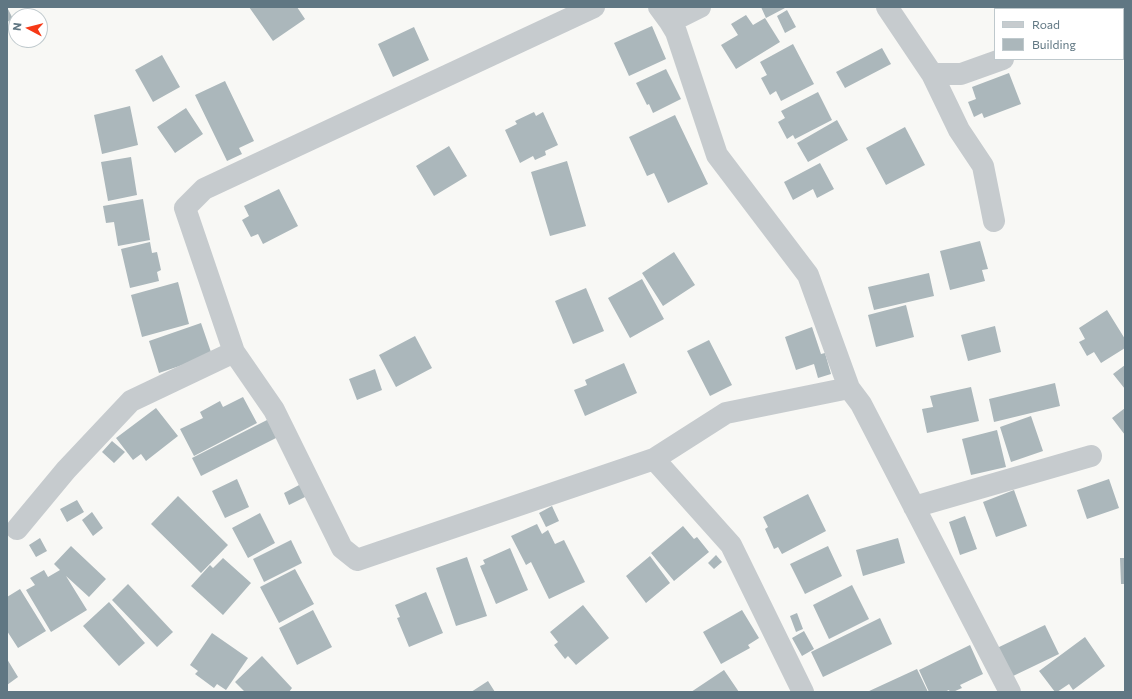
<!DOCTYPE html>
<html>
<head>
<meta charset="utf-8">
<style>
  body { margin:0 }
  #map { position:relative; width:1132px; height:699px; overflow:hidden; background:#f8f8f5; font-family:Commissioner,sans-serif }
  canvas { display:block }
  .frame { position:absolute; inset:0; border:8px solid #607783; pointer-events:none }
  .legend { position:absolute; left:994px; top:8px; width:130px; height:52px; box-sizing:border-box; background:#fff; border:1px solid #bfc9cd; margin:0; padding:5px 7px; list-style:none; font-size:12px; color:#607783 }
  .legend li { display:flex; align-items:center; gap:8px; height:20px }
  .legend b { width:20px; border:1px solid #bfc9cd }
  .north { position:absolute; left:8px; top:8px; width:40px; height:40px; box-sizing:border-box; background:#fff; border:1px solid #bfc9cd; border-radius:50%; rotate:277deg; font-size:11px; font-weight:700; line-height:16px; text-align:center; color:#607783 }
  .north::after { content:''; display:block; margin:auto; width:14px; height:18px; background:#f63917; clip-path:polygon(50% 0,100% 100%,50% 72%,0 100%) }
</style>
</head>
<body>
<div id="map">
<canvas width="1132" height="699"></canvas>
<div class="frame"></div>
<ul class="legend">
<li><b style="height:5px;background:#c6cbce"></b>Road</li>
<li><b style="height:11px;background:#abb7bb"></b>Building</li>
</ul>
<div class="north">N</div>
</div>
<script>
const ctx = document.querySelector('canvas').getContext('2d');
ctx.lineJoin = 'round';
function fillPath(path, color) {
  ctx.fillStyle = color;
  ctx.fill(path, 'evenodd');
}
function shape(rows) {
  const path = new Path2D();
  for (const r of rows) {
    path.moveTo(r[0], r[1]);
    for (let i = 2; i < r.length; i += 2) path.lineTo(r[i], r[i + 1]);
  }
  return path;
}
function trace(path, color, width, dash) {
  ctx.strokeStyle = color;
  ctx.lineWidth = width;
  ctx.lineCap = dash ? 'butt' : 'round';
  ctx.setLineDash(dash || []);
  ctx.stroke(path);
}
fillPath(shape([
  [7,7,13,19,7,22],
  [249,7,297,7,305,19,273,41],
  [761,7,784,7,785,8,766,18],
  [1021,7,1054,7,1050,9,1022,9],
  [787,10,796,27,785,33,777,16],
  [746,15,753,25,765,18,780,42,736,69,721,45,738,35,731,24],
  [652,26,666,59,629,76,614,43],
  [414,27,429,60,393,77,378,44],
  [793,44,814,84,781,101,776,91,770,95,761,78,767,75,760,62],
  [882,48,891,64,845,88,836,72],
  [162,55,180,87,153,102,135,70],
  [666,69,681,99,653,113,649,104,647,105,636,83],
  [1009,73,1021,104,984,118,982,113,974,117,968,102,976,99,972,87],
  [225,81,254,141,239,148,242,154,227,161,195,95],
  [818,92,832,120,795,139,793,135,787,139,778,122,785,118,781,111],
  [130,106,138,145,102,154,94,115],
  [186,108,203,134,175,153,157,127],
  [534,112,536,116,543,112,558,145,545,151,546,155,535,160,533,156,520,163,505,130,517,124,515,121],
  [675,115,708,184,668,203,654,173,647,176,629,137],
  [837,120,848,140,808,162,797,143],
  [905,127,925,165,886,185,866,148],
  [449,146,467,176,434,196,416,166],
  [131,157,137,195,108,201,101,162],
  [567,161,586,226,550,236,531,172],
  [820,163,834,189,817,198,813,189,793,200,784,182],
  [279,189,298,226,263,244,258,234,251,237,242,220,249,216,244,206],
  [143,199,150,240,118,246,114,222,106,223,103,206],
  [980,241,988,269,982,270,985,281,950,290,940,251],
  [150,242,152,253,157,252,161,270,157,272,159,281,130,288,121,249],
  [674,252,695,285,663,306,642,273],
  [929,273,934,296,874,310,868,287],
  [642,279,664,319,630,338,608,298],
  [178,282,189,324,142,337,131,295],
  [586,288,604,331,573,344,555,301],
  [906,305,914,337,876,347,868,315],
  [1107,310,1125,339,1125,348,1101,363,1094,352,1087,356,1079,342,1085,339,1079,328],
  [201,323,212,355,159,373,149,341],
  [995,326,1001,352,968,361,961,335],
  [812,327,821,354,825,353,831,374,818,378,814,364,796,370,785,337],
  [415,336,432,368,396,387,379,355],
  [709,340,732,385,710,396,687,351],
  [624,363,637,393,585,416,574,390,587,385,585,380],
  [1125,365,1125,389,1113,374],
  [375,369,382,390,357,400,349,379],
  [1055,383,1060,406,994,422,989,399],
  [971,387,979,421,927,433,922,409,933,407,930,396],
  [243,397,257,423,194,456,180,429,203,418,200,412,220,401,223,407],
  [156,408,178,436,146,461,141,454,133,460,116,438],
  [1125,408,1125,435,1112,418],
  [1031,416,1043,451,1011,462,1000,427],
  [269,419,278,437,201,476,192,458],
  [997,430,1006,467,971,475,962,439],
  [112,441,125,452,114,463,102,452],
  [237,479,249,507,225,518,212,491],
  [1109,479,1119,508,1087,519,1077,490],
  [301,484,307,496,289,505,284,493],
  [1014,490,1027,526,996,537,983,502],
  [808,494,826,531,782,554,778,547,774,549,765,529,768,527,763,517],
  [178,496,228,545,201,573,151,524],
  [77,500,84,512,67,522,60,509],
  [552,506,559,521,546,527,539,513],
  [92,512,103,528,93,536,82,520],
  [260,513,275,543,248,558,232,528],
  [965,516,977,549,960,555,949,522],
  [537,524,542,534,548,530,555,544,564,540,585,582,549,599,531,562,526,565,511,536],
  [683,526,694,539,697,537,709,552,674,581,651,553],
  [40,538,47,551,36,557,29,545],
  [898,538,905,563,863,576,856,550],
  [291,540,302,563,264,582,253,559],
  [71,546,106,579,89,597,66,576,87,610,51,632,26,590,35,585,30,578,44,570,48,577,60,570,54,564],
  [828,546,842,576,805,594,790,564],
  [510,548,528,590,496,604,480,566,485,564,483,560],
  [716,555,722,562,714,569,708,563],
  [650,556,670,583,646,603,626,576],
  [467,557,487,616,456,626,436,568],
  [223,558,251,583,223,615,191,586,210,565,213,568],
  [1120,558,1125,558,1125,584,1121,584],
  [295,569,314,604,279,623,260,587],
  [128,584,173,632,157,647,112,600],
  [852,585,869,619,829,639,813,605],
  [20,589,46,631,18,648,7,631,7,597],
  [426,592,443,633,409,647,397,618,400,617,395,605],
  [109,602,145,643,119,666,83,626],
  [583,605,609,638,576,665,568,656,565,659,554,645,558,642,550,632],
  [313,610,332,647,297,665,279,628],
  [742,610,759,638,748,645,750,648,721,664,703,632],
  [797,613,803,629,796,632,790,616],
  [880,618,892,644,823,677,811,652],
  [1045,625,1059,654,1011,677,997,648],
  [804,631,814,649,802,656,792,638],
  [212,633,248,658,226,690,217,684,214,688,195,674,198,671,190,665],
  [1085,637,1105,666,1073,690,1069,684,1057,692,1055,692,1039,671],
  [970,645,983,674,960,685,962,688,953,692,950,692,949,690,944,692,929,692,919,670],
  [262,656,292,688,289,692,245,692,235,682],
  [7,659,18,677,7,685],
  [917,669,928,692,867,692],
  [724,670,739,692,691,692],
  [488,681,495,692,471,692]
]), '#abb7bb');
trace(shape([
  [594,7,204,189,185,208,234,352,274,410,342,548,357,560,654,459,726,413,849,388],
  [659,7,670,22,676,32,717,155,808,275,849,388,861,404,1010,692],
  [887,7,932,74,961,74,1003,59],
  [1098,9,1100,7],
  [670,22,700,7],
  [932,74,959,130,983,166,994,221],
  [654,459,731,545,803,692],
  [914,507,1091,456],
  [17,529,66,470,131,401,234,352]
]), '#c6cbce', 22);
</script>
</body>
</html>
